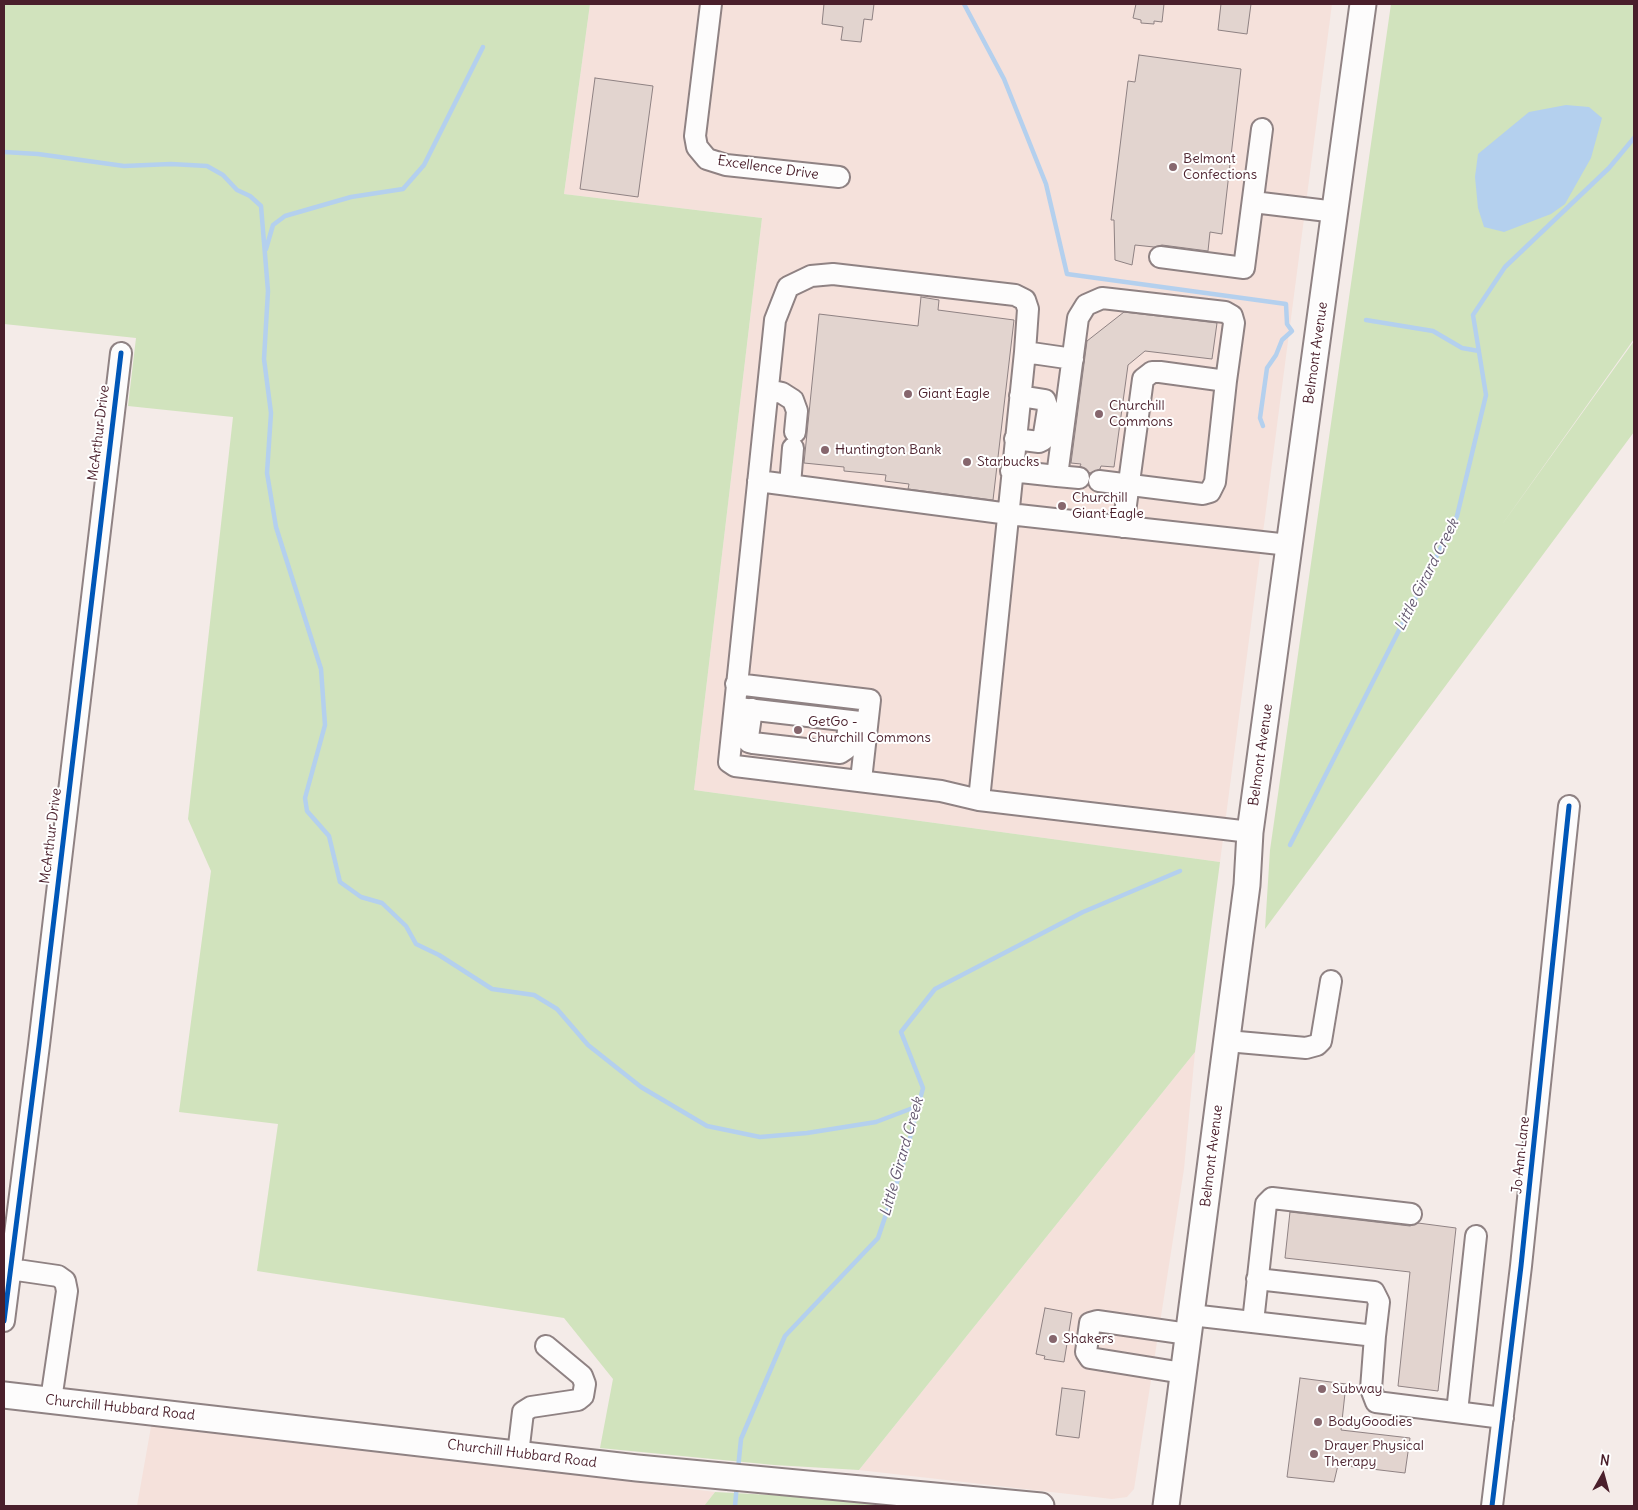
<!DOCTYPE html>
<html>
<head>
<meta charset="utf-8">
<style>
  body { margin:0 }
  #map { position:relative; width:1638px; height:1510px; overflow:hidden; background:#f4ebe8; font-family:Delius,sans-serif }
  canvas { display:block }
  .frame { position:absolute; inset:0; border:5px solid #4a1f2b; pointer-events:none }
  .north { position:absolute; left:1578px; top:1450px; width:50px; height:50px; -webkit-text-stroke:4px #fff; paint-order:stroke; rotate:7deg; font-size:14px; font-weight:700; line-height:20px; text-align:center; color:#4a1f2b }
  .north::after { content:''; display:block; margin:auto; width:18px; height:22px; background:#4a1f2b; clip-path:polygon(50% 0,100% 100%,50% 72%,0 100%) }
</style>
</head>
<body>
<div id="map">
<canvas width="1638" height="1510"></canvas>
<div class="frame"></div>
<div class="north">N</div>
</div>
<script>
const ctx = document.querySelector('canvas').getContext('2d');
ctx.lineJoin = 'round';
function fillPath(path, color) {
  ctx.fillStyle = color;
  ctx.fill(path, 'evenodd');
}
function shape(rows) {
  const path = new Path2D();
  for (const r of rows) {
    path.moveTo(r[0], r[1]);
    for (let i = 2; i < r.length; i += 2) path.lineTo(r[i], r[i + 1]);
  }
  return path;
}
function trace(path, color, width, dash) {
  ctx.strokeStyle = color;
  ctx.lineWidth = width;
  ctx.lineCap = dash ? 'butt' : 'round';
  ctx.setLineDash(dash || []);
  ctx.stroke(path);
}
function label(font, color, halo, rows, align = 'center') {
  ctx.font = font + ' Delius,sans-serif';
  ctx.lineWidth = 4;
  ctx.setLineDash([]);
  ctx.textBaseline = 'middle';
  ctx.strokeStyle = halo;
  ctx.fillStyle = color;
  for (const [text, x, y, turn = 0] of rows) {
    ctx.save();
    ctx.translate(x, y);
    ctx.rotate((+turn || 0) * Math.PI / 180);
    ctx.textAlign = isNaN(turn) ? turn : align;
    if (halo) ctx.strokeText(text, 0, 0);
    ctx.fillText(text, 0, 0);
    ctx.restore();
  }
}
fillPath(shape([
  [590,4,1332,4,1220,862,694,790,762,218,564,194],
  [1195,1052,1184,1169,1134,1489,1127,1497,1112,1499,859,1470],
  [152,1421,715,1492,704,1506,137,1506]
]), '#f5e1db');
fillPath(shape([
  [4,4,590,4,564,194,762,218,694,790,1220,862,1195,1052,859,1470,774,1465,600,1448,613,1379,564,1318,257,1271,278,1124,179,1112,211,871,188,819,233,417,128,406,136,338,4,324],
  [1391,4,1634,4,1634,339,1501,526,1634,341,1634,432,1265,929,1270,850],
  [715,1492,808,1497,889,1506,704,1506]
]), '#d1e3bd');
fillPath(shape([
  [1566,105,1589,107,1602,118,1591,158,1565,204,1551,214,1504,232,1484,227,1478,208,1475,177,1478,154,1529,112]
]), '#b4d0ee');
trace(shape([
  [964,4,1004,79,1046,184,1067,274,1286,304,1287,324,1292,331,1282,340,1276,355,1267,368,1260,418,1263,426],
  [4,152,38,154,124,166,171,164,207,166,223,175,237,190,250,196,261,206,268,291,264,359,271,413,267,473,276,527,321,669,325,725,305,798,307,811,329,836,340,882,361,897,382,903,406,926,416,944,439,955,492,989,534,995,557,1009,588,1045,641,1087,707,1126,760,1137,807,1133,876,1122,918,1106],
  [266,249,273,225,285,216,351,197,403,189,424,165,483,47],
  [1366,320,1433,331,1462,348,1479,351],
  [1290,845,1457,516,1486,395,1473,315,1505,267,1609,168,1634,138],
  [738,1469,741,1439,785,1336,878,1238,903,1164,923,1088,901,1032,935,989,1083,912,1180,871],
  [735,1506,737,1484]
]), '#b4d0ee', 4.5);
const building = shape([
  [824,4,874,4,872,20,864,19,861,42,841,40,843,27,822,24,824,4],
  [1136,4,1164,4,1162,22,1154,21,1154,24,1141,23,1141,20,1133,18,1136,4],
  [1221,4,1251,4,1247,34,1218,30,1221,4],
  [1139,55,1241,69,1222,234,1210,232,1208,251,1162,245,1154,247,1135,245,1132,265,1115,260,1114,220,1111,220,1128,81,1135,82,1139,55],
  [595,78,653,86,638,197,580,189,595,78],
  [921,297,939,300,938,310,1014,320,993,500,908,489,909,484,885,481,886,475,844,471,844,467,804,463,819,314,918,326,921,297],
  [1124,312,1217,323,1212,359,1145,351,1128,365,1114,467,1101,466,1100,469,1090,473,1080,466,1081,464,1071,463,1087,341,1124,312],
  [1290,1212,1410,1226,1418,1223,1456,1228,1438,1391,1398,1386,1410,1272,1285,1258,1290,1212],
  [1045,1308,1072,1313,1064,1362,1044,1359,1045,1356,1036,1354,1045,1308],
  [1300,1378,1346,1384,1341,1430,1410,1438,1405,1473,1338,1465,1334,1482,1287,1477,1300,1378],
  [1062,1388,1085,1391,1079,1438,1056,1435,1062,1388]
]);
fillPath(building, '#e2d4cf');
trace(building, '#8f8283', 1);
const minor = shape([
  [711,4,695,136,697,147,707,159,726,165,839,177],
  [1253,202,1336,212],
  [1160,257,1244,268,1262,129],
  [1025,352,1073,359],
  [768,390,782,393,793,400,797,411,795,432],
  [1015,439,1039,442,1043,440,1048,409,1045,400,1020,396],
  [1011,471,1057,476,1078,318,1086,305,1102,298,1111,299,1225,312,1232,316,1234,323,1226,381,1160,372,1152,372,1143,379,1123,527],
  [1057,476,1079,478],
  [758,481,1009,514,1289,545],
  [1099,481,1203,494,1210,492,1215,482,1226,381],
  [790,485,793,448],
  [736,684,870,700,861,780],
  [738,708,860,722],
  [752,709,748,737,749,742,753,743,840,753,846,749,849,721],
  [979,800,1025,352,1028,309,1025,300,1015,295,833,274,811,276,788,287,775,320,729,762,735,766,941,791,979,800,1250,832],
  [1227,1041,1306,1048,1317,1045,1321,1041,1331,981],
  [10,1269,58,1276,65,1281,67,1291,51,1400],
  [1257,1279,1374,1292,1379,1302,1375,1336],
  [1191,1315,1375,1336,1371,1389,1376,1402,1503,1418],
  [4,1321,39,1045,121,353],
  [1253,1322,1266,1204,1272,1198,1411,1214],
  [1183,1373,1090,1358,1086,1352,1090,1323,1097,1321,1188,1334],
  [1457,1412,1476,1236],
  [518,1454,523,1412,531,1407,578,1400,583,1396,585,1384,582,1376,546,1346],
  [1492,1506,1521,1266,1569,806]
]);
const major = shape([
  [4,1395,637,1468,1041,1506],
  [1166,1506,1247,885,1250,832,1363,4]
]);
trace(minor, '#8f8283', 24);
trace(major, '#8f8283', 29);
trace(minor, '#fdfcfc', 20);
trace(major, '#fdfcfc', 25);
trace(shape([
  [4,1321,39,1045,121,353],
  [1492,1506,1521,1266,1569,806]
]), '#0057b8', 5);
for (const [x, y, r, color] of [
  [1173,167,5,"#86666d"],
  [908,394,5,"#86666d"],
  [1099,414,5,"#86666d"],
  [825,450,5,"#86666d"],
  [967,462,5,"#86666d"],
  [1062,506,5,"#86666d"],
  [798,730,5,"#86666d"],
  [1053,1339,5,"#86666d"],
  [1322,1389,5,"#86666d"],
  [1318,1422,5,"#86666d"],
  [1314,1454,5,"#86666d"]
]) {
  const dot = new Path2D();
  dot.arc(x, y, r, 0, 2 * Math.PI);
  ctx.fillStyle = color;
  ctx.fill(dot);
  trace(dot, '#fff', 2);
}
label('14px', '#4a1f2b', '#fff', [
  ["Belmont",1183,159],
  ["Confections",1183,175],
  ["Giant Eagle",918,394],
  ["Churchill",1109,406],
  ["Commons",1109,422],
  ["Huntington Bank",835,450],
  ["Starbucks",977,462],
  ["Churchill",1072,498],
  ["Giant Eagle",1072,514],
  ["GetGo -",808,722],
  ["Churchill Commons",808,738],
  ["Shakers",1063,1339],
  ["Subway",1332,1389],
  ["BodyGoodies",1328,1422],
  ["Drayer Physical",1324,1446],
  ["Therapy",1324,1462]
], 'left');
label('14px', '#4a1f2b', '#fff', [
  ["Excellence Drive",768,168,8],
  ["Belmont Avenue",1316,353,-82],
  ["McArthur Drive",99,433,-83],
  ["Belmont Avenue",1261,755,-82],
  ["McArthur Drive",51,836,-83],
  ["Jo Ann Lane",1521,1155,-84],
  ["Belmont Avenue",1212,1156,-83],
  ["Churchill Hubbard Road",120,1408,6],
  ["Churchill Hubbard Road",522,1454,7]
]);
label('italic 15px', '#655970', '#fff', [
  ["Little Girard Creek",1427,575,-63],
  ["Little Girard Creek",902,1157,-74]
]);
</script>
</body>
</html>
